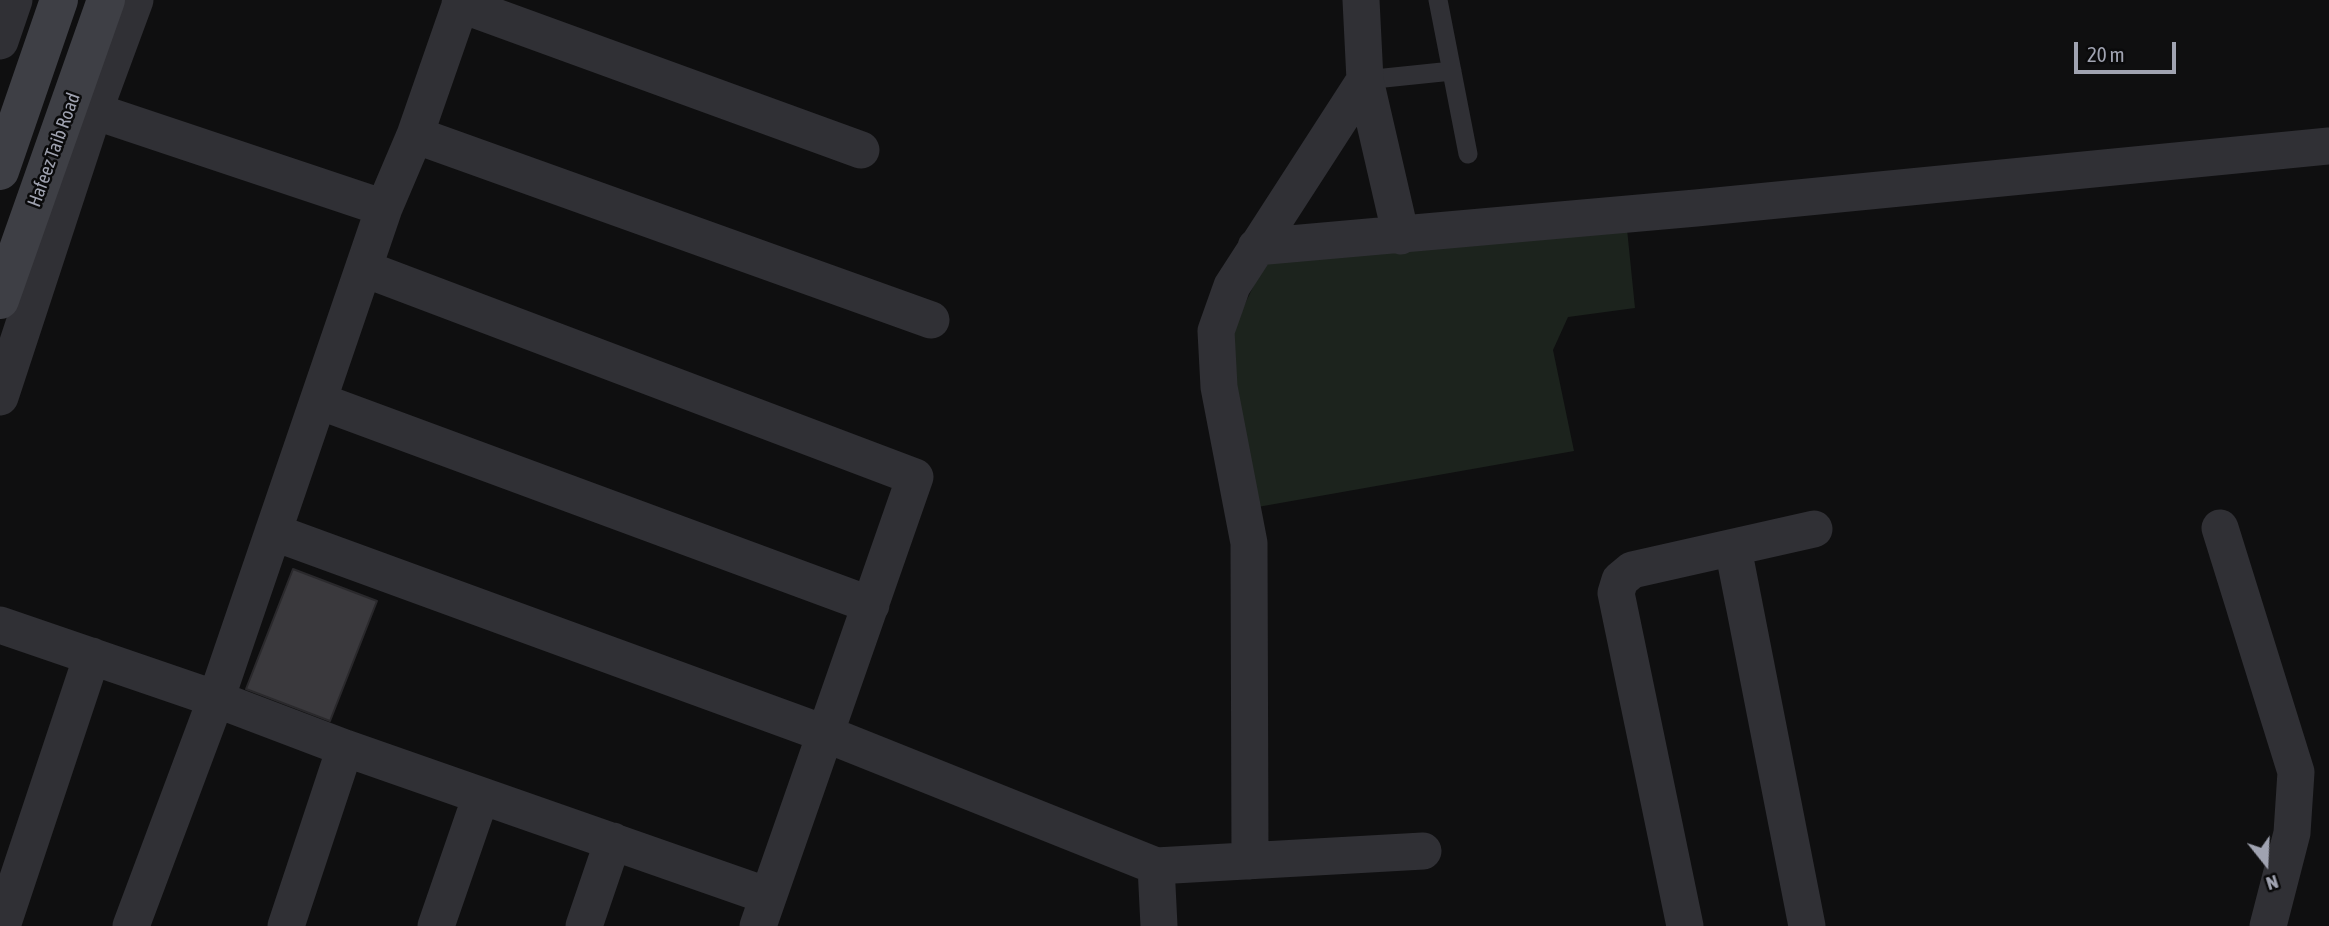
<!DOCTYPE html>
<html>
<head>
<meta charset="utf-8">
<style>
  body { margin:0 }
  #map { position:relative; width:2329px; height:926px; overflow:hidden; background:#0f0f10; font-family:"Asap Condensed",sans-serif }
  canvas { display:block }
  .north { position:absolute; left:2231px; top:828px; width:70px; height:70px; -webkit-text-stroke:5px #0a0a0b; paint-order:stroke; rotate:162deg; font-size:19px; font-weight:700; line-height:28px; text-align:center; color:#a0a3b1 }
  .north::after { content:''; display:block; margin:auto; width:24px; height:32px; background:#a0a3b1; clip-path:polygon(50% 0,100% 100%,50% 72%,0 100%) }
  .scale { position:absolute; left:2074px; top:42px; width:102px; height:32px; box-sizing:border-box; border:4px solid #a0a3b1; border-top:0; padding-left:9px; font-size:21px; line-height:24px; white-space:nowrap; color:#a0a3b1; -webkit-text-stroke:5px #0a0a0b; paint-order:stroke }
</style>
</head>
<body>
<div id="map">
<canvas width="2329" height="926"></canvas>
<div class="north">N</div>
<div class="scale">20 m</div>
</div>
<script>
const ctx = document.querySelector('canvas').getContext('2d');
ctx.lineJoin = 'round';
function fillPath(path, color) {
  ctx.fillStyle = color;
  ctx.fill(path, 'evenodd');
}
function shape(rows) {
  const path = new Path2D();
  for (const r of rows) {
    path.moveTo(r[0], r[1]);
    for (let i = 2; i < r.length; i += 2) path.lineTo(r[i], r[i + 1]);
  }
  return path;
}
function trace(path, color, width, dash) {
  ctx.strokeStyle = color;
  ctx.lineWidth = width;
  ctx.lineCap = dash ? 'butt' : 'round';
  ctx.setLineDash(dash || []);
  ctx.stroke(path);
}
function label(font, color, halo, rows, align = 'center') {
  ctx.font = font + ' "Asap Condensed",sans-serif';
  ctx.lineWidth = 5;
  ctx.setLineDash([]);
  ctx.textBaseline = 'middle';
  ctx.strokeStyle = halo;
  ctx.fillStyle = color;
  for (const [text, x, y, turn = 0] of rows) {
    ctx.save();
    ctx.translate(x, y);
    ctx.rotate((+turn || 0) * Math.PI / 180);
    ctx.textAlign = isNaN(turn) ? turn : align;
    if (halo) ctx.strokeText(text, 0, 0);
    ctx.fillText(text, 0, 0);
    ctx.restore();
  }
}
fillPath(shape([
  [1627,229,1635,308,1568,317,1553,350,1574,451,1252,508,1230,335,1266,260]
]), '#1c231d');
const building = shape([
  [293,569,377,601,330,721,246,689,293,569]
]);
fillPath(building, '#3a393d');
trace(building, '#2a292c', 2);
trace(shape([
  [1438,0,1468,154],
  [1365,80,1452,71]
]), '#303035', 19);
trace(shape([
  [460,4,861,150],
  [0,41,14,0],
  [1365,80,1401,236],
  [69,106,94,111,384,208],
  [415,135,931,320],
  [1256,247,1696,208,2329,146],
  [365,269,915,477,758,926],
  [0,397,94,111,135,0],
  [319,401,871,605],
  [2220,528,2296,772,2292,833,2268,926],
  [273,532,826,734,1156,866,1423,851],
  [1733,548,1807,926],
  [0,625,216,699,345,748,768,896],
  [1250,861,1249,543,1219,387,1216,331,1232,286,1365,80,1361,0],
  [1156,866,1159,926],
  [2,926,92,656],
  [131,926,216,699,384,208,415,135,462,0],
  [286,926,345,748],
  [436,926,481,796],
  [584,926,613,841],
  [1685,926,1616,593,1620,580,1632,570,1814,529]
]), '#303035', 37);
trace(shape([
  [0,171,59,0],
  [0,300,106,0]
]), '#3e3f45', 38);
label('19px', '#a0a3b1', '#0a0a0b', [
  ["Hafeez Taib Road",54,150,-70]
]);
</script>
</body>
</html>
